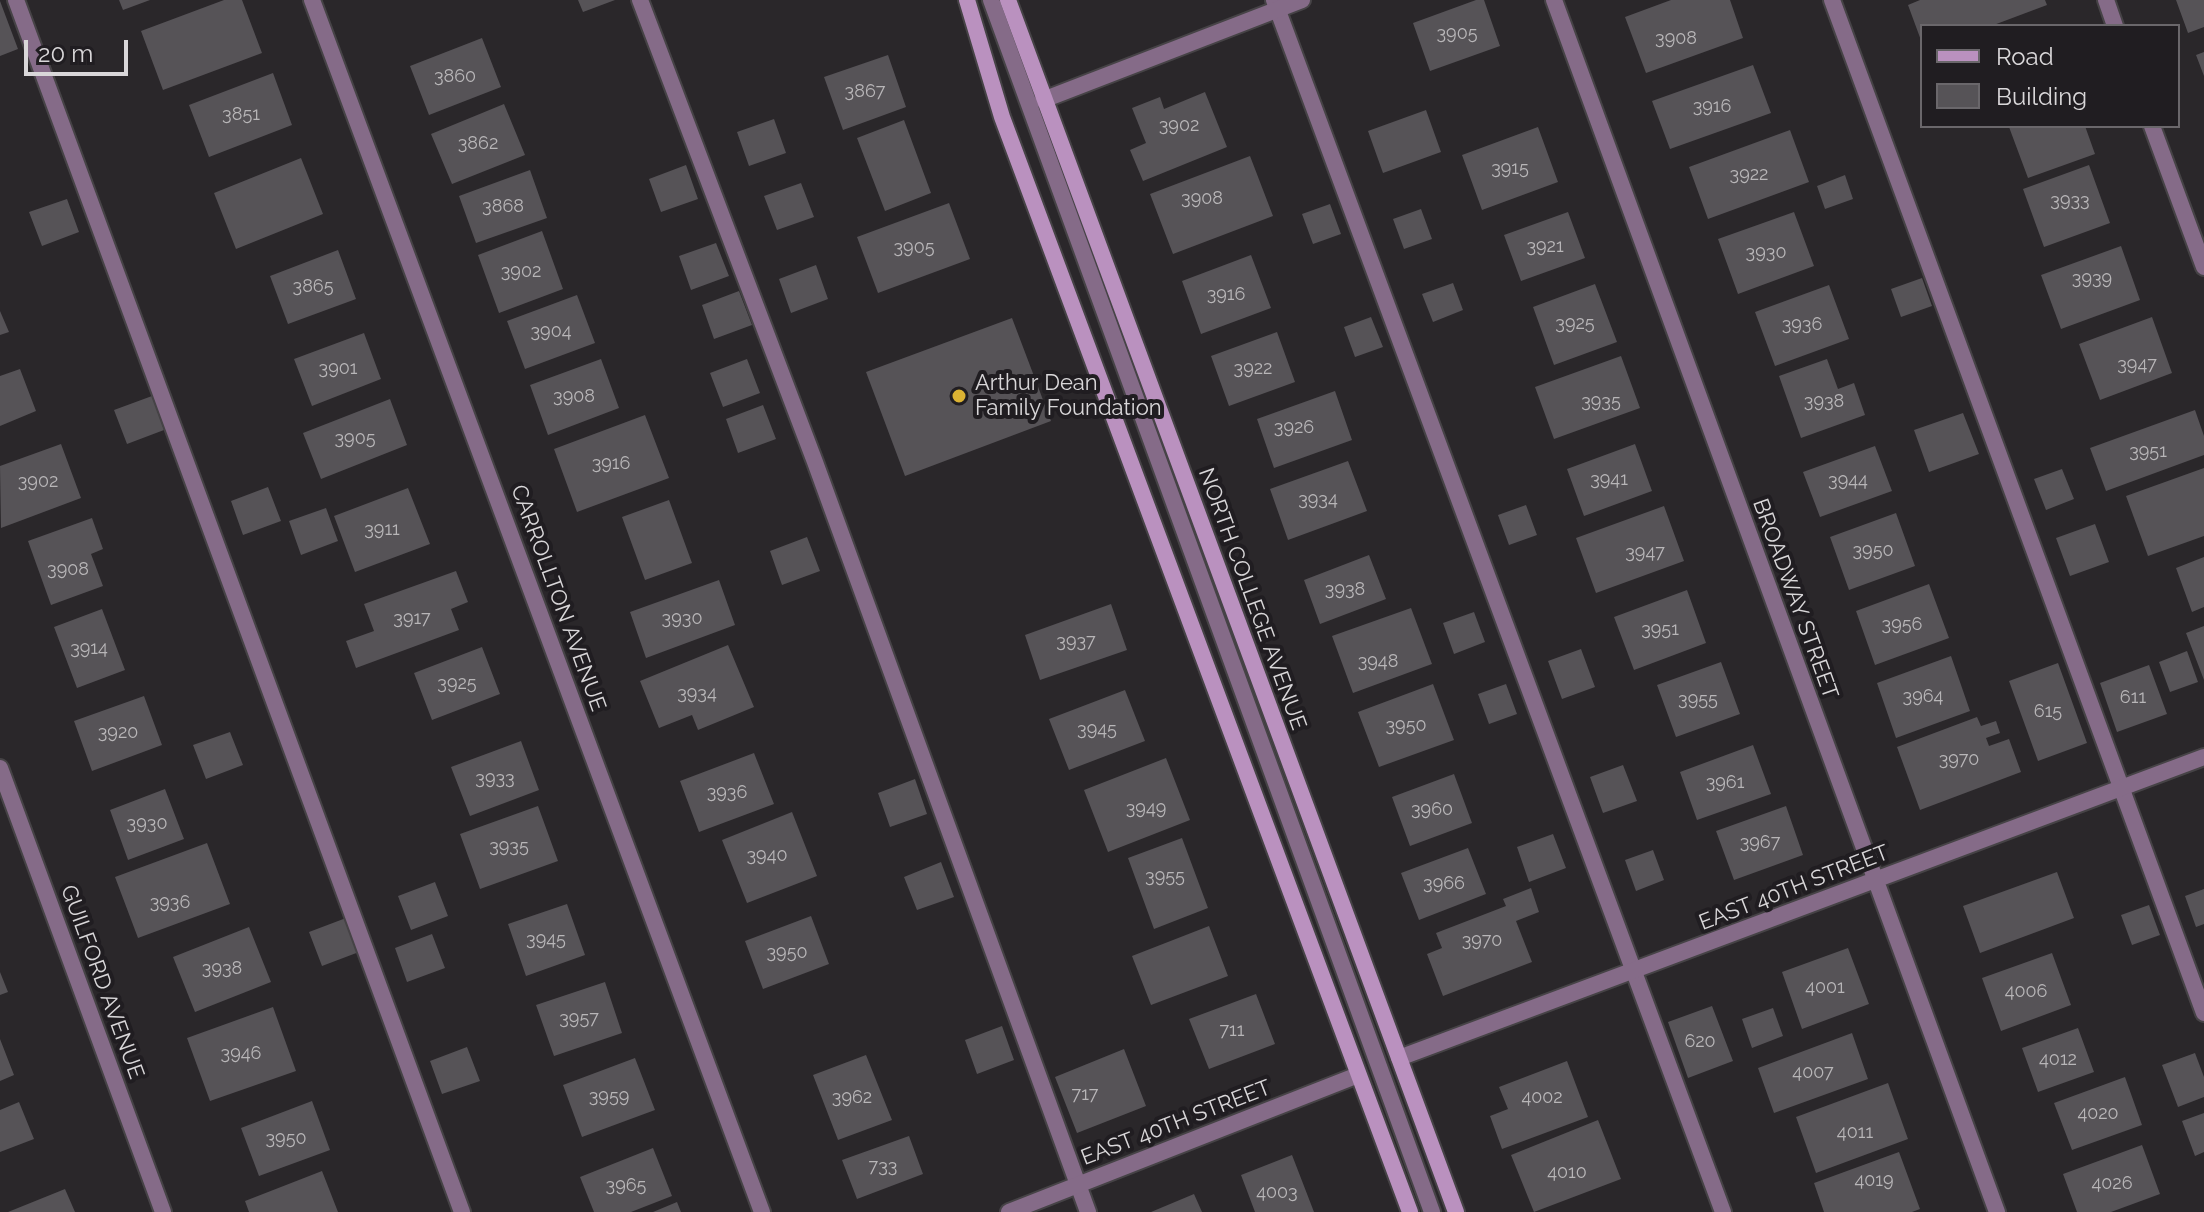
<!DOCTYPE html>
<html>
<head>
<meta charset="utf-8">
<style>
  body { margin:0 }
  #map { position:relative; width:2204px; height:1212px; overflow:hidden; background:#2a272a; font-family:Raleway,sans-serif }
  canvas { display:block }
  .legend { position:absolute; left:1920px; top:24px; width:260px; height:104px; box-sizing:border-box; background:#201d21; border:2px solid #6a676b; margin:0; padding:10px 14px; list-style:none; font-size:24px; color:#d9d7d9 }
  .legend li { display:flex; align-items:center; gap:16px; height:40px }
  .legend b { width:40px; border:2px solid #6a676b }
  .scale { position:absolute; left:24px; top:40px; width:104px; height:36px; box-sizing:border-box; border:4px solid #d9d7d9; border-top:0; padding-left:10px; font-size:24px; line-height:28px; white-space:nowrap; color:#d9d7d9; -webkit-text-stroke:6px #201d21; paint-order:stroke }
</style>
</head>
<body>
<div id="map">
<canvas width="2204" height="1212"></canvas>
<ul class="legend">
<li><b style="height:10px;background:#ba91bf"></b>Road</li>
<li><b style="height:22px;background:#565357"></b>Building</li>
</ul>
<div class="scale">20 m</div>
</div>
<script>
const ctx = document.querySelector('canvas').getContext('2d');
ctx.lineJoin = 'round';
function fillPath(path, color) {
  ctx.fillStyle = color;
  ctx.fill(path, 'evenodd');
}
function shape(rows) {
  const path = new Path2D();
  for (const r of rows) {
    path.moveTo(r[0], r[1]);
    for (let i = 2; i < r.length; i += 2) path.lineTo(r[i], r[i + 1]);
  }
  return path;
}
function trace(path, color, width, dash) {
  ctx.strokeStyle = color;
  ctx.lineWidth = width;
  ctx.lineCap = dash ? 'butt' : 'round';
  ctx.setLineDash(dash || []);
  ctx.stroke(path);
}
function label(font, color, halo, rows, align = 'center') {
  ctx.font = font + ' Raleway,sans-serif';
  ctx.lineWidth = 8;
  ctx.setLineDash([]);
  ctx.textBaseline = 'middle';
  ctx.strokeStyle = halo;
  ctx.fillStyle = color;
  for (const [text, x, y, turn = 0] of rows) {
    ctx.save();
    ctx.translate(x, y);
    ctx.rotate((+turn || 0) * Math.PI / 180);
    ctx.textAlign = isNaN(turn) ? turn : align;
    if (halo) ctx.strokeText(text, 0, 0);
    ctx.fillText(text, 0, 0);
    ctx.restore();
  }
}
fillPath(shape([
  [119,0,150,0,123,10],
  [224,0,242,0,262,53,163,90,141,31],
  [578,0,615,0,583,12],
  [1476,0,1484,0,1500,46,1430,71,1413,23],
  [1671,0,1730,0,1743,38,1646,73,1625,17],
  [1920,0,2045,0,2047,5,1991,26,1922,26,1922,43,1908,5],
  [2176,0,2204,0,2204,27,2188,33],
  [0,1,18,49,0,56],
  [482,38,501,87,429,115,410,66],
  [2204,52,2204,76,2196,55],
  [888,55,906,107,843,130,824,77],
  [1753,65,1771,113,1670,149,1652,101],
  [273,73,292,125,209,157,189,105],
  [1205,92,1227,147,1143,181,1130,150,1146,143,1132,108,1160,97,1164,109],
  [504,104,525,155,452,184,431,134],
  [1426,110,1441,152,1383,173,1368,131],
  [774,119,786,153,749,166,737,132],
  [904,120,931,193,885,211,857,138],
  [2012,126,2085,126,2095,154,2028,178,2009,127],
  [1538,127,1558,182,1482,210,1462,155],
  [1790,130,1809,182,1708,219,1689,167],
  [1250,156,1273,216,1173,254,1150,194],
  [301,158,323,214,236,249,214,193],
  [686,165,698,199,661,212,649,179],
  [2089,165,2110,223,2044,247,2023,189],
  [530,170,547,218,476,243,459,196],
  [1845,175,1853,199,1825,209,1817,186],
  [801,183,814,217,777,230,764,196],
  [67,199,79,232,42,246,29,212],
  [949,203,970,259,878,293,857,237],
  [1330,204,1341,234,1313,244,1302,214],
  [1421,209,1432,239,1404,249,1393,219],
  [1568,212,1585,258,1521,281,1504,235],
  [1794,212,1814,266,1738,294,1718,239],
  [542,231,563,289,499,313,478,255],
  [716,243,729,276,691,290,679,256],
  [2121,246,2140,300,2061,329,2041,275],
  [338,250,356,299,288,324,270,276],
  [1251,255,1271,308,1201,334,1182,281],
  [816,265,828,299,791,313,779,279],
  [1922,278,1932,306,1901,317,1891,289],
  [1453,283,1463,310,1433,322,1422,294],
  [1595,284,1617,342,1554,365,1533,307],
  [1829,285,1849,339,1775,366,1755,312],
  [739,291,752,325,714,339,702,305],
  [577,295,595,343,525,369,507,321],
  [0,311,9,332,0,335],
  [1371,317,1383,347,1355,357,1344,327],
  [2152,317,2172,373,2100,400,2079,344],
  [1012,318,1051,421,905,476,866,372],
  [1277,332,1295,382,1229,406,1211,356],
  [364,333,381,379,312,406,294,359],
  [1621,356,1640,408,1554,439,1535,387],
  [601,359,619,408,548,435,530,385],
  [747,359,760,393,723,407,710,373],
  [1827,359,1838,389,1854,383,1865,415,1801,438,1779,376],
  [20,369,36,411,0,426,0,376],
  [1335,391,1352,440,1274,468,1257,419],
  [152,396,164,430,127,444,114,410],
  [390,399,407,445,321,479,303,433],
  [763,405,776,439,738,453,726,419],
  [2195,410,2204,436,2204,455,2106,491,2090,448],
  [1963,413,1979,454,1929,472,1914,430],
  [645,415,669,478,577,512,554,449],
  [61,444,81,498,1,528,0,466],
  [1635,444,1652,491,1584,516,1567,469],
  [1875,446,1892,491,1820,517,1803,472],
  [1348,461,1367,511,1288,540,1270,489],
  [2204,468,2204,536,2148,556,2126,496],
  [2062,469,2074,499,2046,510,2034,479],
  [268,487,281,521,243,535,231,501],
  [408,488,430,544,355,572,334,516],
  [669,500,692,563,645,580,622,517],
  [1526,505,1537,535,1509,545,1498,515],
  [1664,506,1684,561,1596,593,1576,538],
  [326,508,338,541,301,555,289,521],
  [1896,513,1915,566,1849,590,1830,537],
  [92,518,103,549,91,554,103,586,51,605,28,541],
  [2095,524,2109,562,2070,576,2056,538],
  [807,537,820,571,782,585,770,551],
  [1369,555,1386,599,1320,624,1304,580],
  [2204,557,2204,607,2192,612,2176,568],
  [456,571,468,602,451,609,459,630,356,668,346,641,374,631,364,604],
  [719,580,735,625,646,658,630,612],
  [1929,584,1949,638,1875,665,1856,611],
  [1687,590,1706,643,1634,670,1614,617],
  [1111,604,1127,650,1040,680,1025,635],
  [1411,608,1432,664,1353,693,1332,636],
  [102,609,125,670,77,688,54,627],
  [1474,612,1485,642,1454,654,1443,623],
  [2204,626,2204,680,2186,633],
  [728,645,754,707,698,730,692,715,659,728,640,681],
  [482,647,500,694,432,720,414,673],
  [1581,649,1595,687,1562,699,1548,661],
  [2187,651,2198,682,2170,692,2159,662],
  [1951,656,1970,711,1896,738,1877,683],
  [1721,662,1740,714,1676,737,1657,685],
  [2058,663,2087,743,2038,761,2009,681],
  [2149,665,2167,714,2117,732,2100,683],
  [1433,684,1454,740,1379,767,1358,712],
  [1506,684,1517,714,1489,724,1478,694],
  [1125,690,1145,741,1069,770,1049,719],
  [144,696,162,745,92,771,74,721],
  [1977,717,1981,726,1996,721,2000,733,1986,738,1989,746,2009,739,2021,772,1920,810,1897,747],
  [230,732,243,765,206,779,193,745],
  [521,741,539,790,470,816,451,767],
  [1753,745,1771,794,1697,820,1680,772],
  [754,753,774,804,699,832,680,781],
  [1166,758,1190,820,1108,852,1084,790],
  [1623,765,1637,801,1603,813,1590,777],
  [1454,774,1472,823,1410,846,1392,797],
  [915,779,927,814,890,827,878,793],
  [165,789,184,839,128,860,110,810],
  [538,806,558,861,480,889,460,834],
  [1786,806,1803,855,1734,880,1716,831],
  [792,812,817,876,747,903,722,840],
  [1553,834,1566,868,1529,882,1517,847],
  [1182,838,1208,908,1154,929,1128,858],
  [207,843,230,904,138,938,115,877],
  [1468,848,1486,894,1419,920,1401,873],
  [1653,850,1664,880,1636,891,1625,860],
  [941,862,954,897,917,910,904,877],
  [2057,872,2074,918,1980,953,1963,906],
  [435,882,448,916,411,930,398,896],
  [1531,888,1539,912,1516,921,1532,962,1443,996,1427,954,1442,948,1436,933,1506,906,1503,899],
  [2204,889,2204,924,2196,927,2185,896],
  [567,904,585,955,526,976,508,924],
  [2149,905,2160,935,2132,945,2121,915],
  [811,916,829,964,763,989,745,941],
  [346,918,359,952,322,966,309,932],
  [1209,926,1228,976,1151,1005,1132,956],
  [249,927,271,982,195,1012,173,957],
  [432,934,445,968,407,982,395,948],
  [1848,948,1869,1004,1802,1029,1782,972],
  [2052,953,2071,1005,2001,1031,1982,978],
  [0,972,8,992,0,995],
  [605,982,622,1033,554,1056,536,1005],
  [1256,994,1275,1044,1209,1069,1189,1019],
  [1712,1006,1733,1061,1688,1078,1668,1022],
  [273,1007,296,1071,210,1101,187,1038],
  [1773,1008,1783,1036,1752,1048,1742,1019],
  [1002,1026,1014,1060,977,1074,965,1040],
  [2078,1028,2094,1072,2038,1092,2022,1048],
  [1852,1033,1868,1079,1774,1113,1758,1068],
  [0,1039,14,1075,0,1081],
  [467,1047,480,1081,442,1094,430,1061],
  [1124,1049,1146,1106,1077,1133,1055,1077],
  [2195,1053,2204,1077,2204,1097,2178,1107,2162,1065],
  [866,1055,892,1120,838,1140,813,1075],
  [635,1058,655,1110,582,1137,563,1085],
  [1567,1061,1588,1117,1502,1149,1490,1116,1508,1109,1499,1087],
  [2125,1077,2142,1125,2072,1150,2054,1103],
  [1888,1083,1908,1139,1816,1173,1796,1117],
  [312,1101,330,1150,259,1176,241,1128],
  [19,1102,34,1139,0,1152,0,1110],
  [2204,1113,2204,1152,2195,1156,2182,1121],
  [1598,1120,1621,1179,1534,1212,1511,1155],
  [909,1136,923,1174,857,1199,842,1160],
  [2142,1145,2160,1194,2111,1212,2077,1212,2063,1174],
  [653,1148,672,1196,631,1212,594,1212,580,1177],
  [1899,1152,1920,1209,1912,1212,1824,1212,1814,1183],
  [1292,1155,1314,1212,1255,1212,1241,1175],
  [322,1171,338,1212,249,1212,245,1201],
  [65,1189,75,1212,8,1212],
  [1194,1194,1202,1212,1151,1212],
  [677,1202,681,1212,653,1212]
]), '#565357');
const service = shape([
  [16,0,462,1212],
  [640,0,815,462,1088,1212],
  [991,0,1432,1212],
  [1274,0,1723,1212],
  [1832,0,2204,1013]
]);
const minor = shape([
  [312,0,762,1212],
  [1554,0,1997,1212],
  [2106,0,2115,26],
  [1043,100,1302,0],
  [2152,126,2204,267],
  [0,768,163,1212],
  [1399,1058,2204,757],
  [1009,1212,1358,1075]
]);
const secondary = shape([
  [967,0,1002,117,1410,1212],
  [1008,0,1456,1212]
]);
trace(service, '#464346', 20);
trace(minor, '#464346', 20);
trace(secondary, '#464346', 20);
trace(service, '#856b88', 16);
trace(minor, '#856b88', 16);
trace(secondary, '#ba91bf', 16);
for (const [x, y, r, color] of [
  [959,396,8,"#dbb233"]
]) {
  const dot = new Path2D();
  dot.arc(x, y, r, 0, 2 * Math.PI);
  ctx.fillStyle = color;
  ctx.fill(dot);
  trace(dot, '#201d21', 3);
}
label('18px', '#b8b6b8', null, [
  ["3905",1457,34],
  ["3908",1676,39],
  ["3860",455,77],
  ["3867",865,92],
  ["3916",1712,107],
  ["3851",241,115],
  ["3902",1179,126],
  ["3862",478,144],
  ["3915",1510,169],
  ["3922",1749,175],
  ["3908",1202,199],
  ["3933",2070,201],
  ["3868",503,207],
  ["3921",1545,247],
  ["3905",914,248],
  ["3930",1766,253],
  ["3902",521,272],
  ["3939",2092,279],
  ["3865",313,287],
  ["3916",1226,295],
  ["3925",1575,324],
  ["3936",1802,325],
  ["3904",551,332],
  ["3947",2137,365],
  ["3901",338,369],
  ["3922",1253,369],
  ["3908",574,397],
  ["3935",1601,402],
  ["3938",1824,402],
  ["3926",1294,428],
  ["3905",355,439],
  ["3951",2148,452],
  ["3916",611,464],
  ["3941",1609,480],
  ["3944",1848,481],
  ["3902",38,482],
  ["3934",1318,500],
  ["3911",382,530],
  ["3950",1873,551],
  ["3947",1645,553],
  ["3908",68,570],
  ["3938",1345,590],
  ["3917",412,619],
  ["3930",682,619],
  ["3956",1902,625],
  ["3951",1660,630],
  ["3937",1076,642],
  ["3914",89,649],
  ["3948",1378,662],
  ["3925",457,684],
  ["3934",697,694],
  ["3964",1923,697],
  ["611",2133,698],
  ["3955",1698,700],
  ["615",2048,712],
  ["3950",1406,726],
  ["3945",1097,730],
  ["3920",118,733],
  ["3970",1959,760],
  ["3933",495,779],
  ["3961",1725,783],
  ["3936",727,793],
  ["3949",1146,809],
  ["3960",1432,810],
  ["3930",147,824],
  ["3967",1760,843],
  ["3935",509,847],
  ["3940",767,856],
  ["3955",1165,877],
  ["3966",1444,884],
  ["3936",170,903],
  ["3945",546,940],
  ["3970",1482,941],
  ["3950",787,953],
  ["3938",222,969],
  ["4001",1825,988],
  ["4006",2026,992],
  ["3957",579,1019],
  ["711",1232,1031],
  ["620",1700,1042],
  ["3946",241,1054],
  ["4012",2058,1060],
  ["4007",1813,1073],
  ["717",1085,1095],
  ["3959",609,1097],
  ["3962",852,1098],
  ["4002",1542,1098],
  ["4020",2098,1114],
  ["4011",1855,1133],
  ["3950",286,1139],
  ["733",883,1167],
  ["4010",1567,1173],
  ["4019",1874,1181],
  ["4026",2112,1184],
  ["3965",626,1186],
  ["4003",1277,1193]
]);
label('22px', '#d9d7d9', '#201d21', [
  ["Arthur Dean",975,383],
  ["Family Foundation",975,408]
], 'left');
label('22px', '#d9d7d9', '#201d21', [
  ["CARROLLTON AVENUE",558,598,70],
  ["NORTH COLLEGE AVENUE",1252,599,70],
  ["BROADWAY STREET",1795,599,70],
  ["EAST 40TH STREET",1794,888,-21],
  ["GUILFORD AVENUE",102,982,70],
  ["EAST 40TH STREET",1176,1123,-21]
]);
</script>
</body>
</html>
